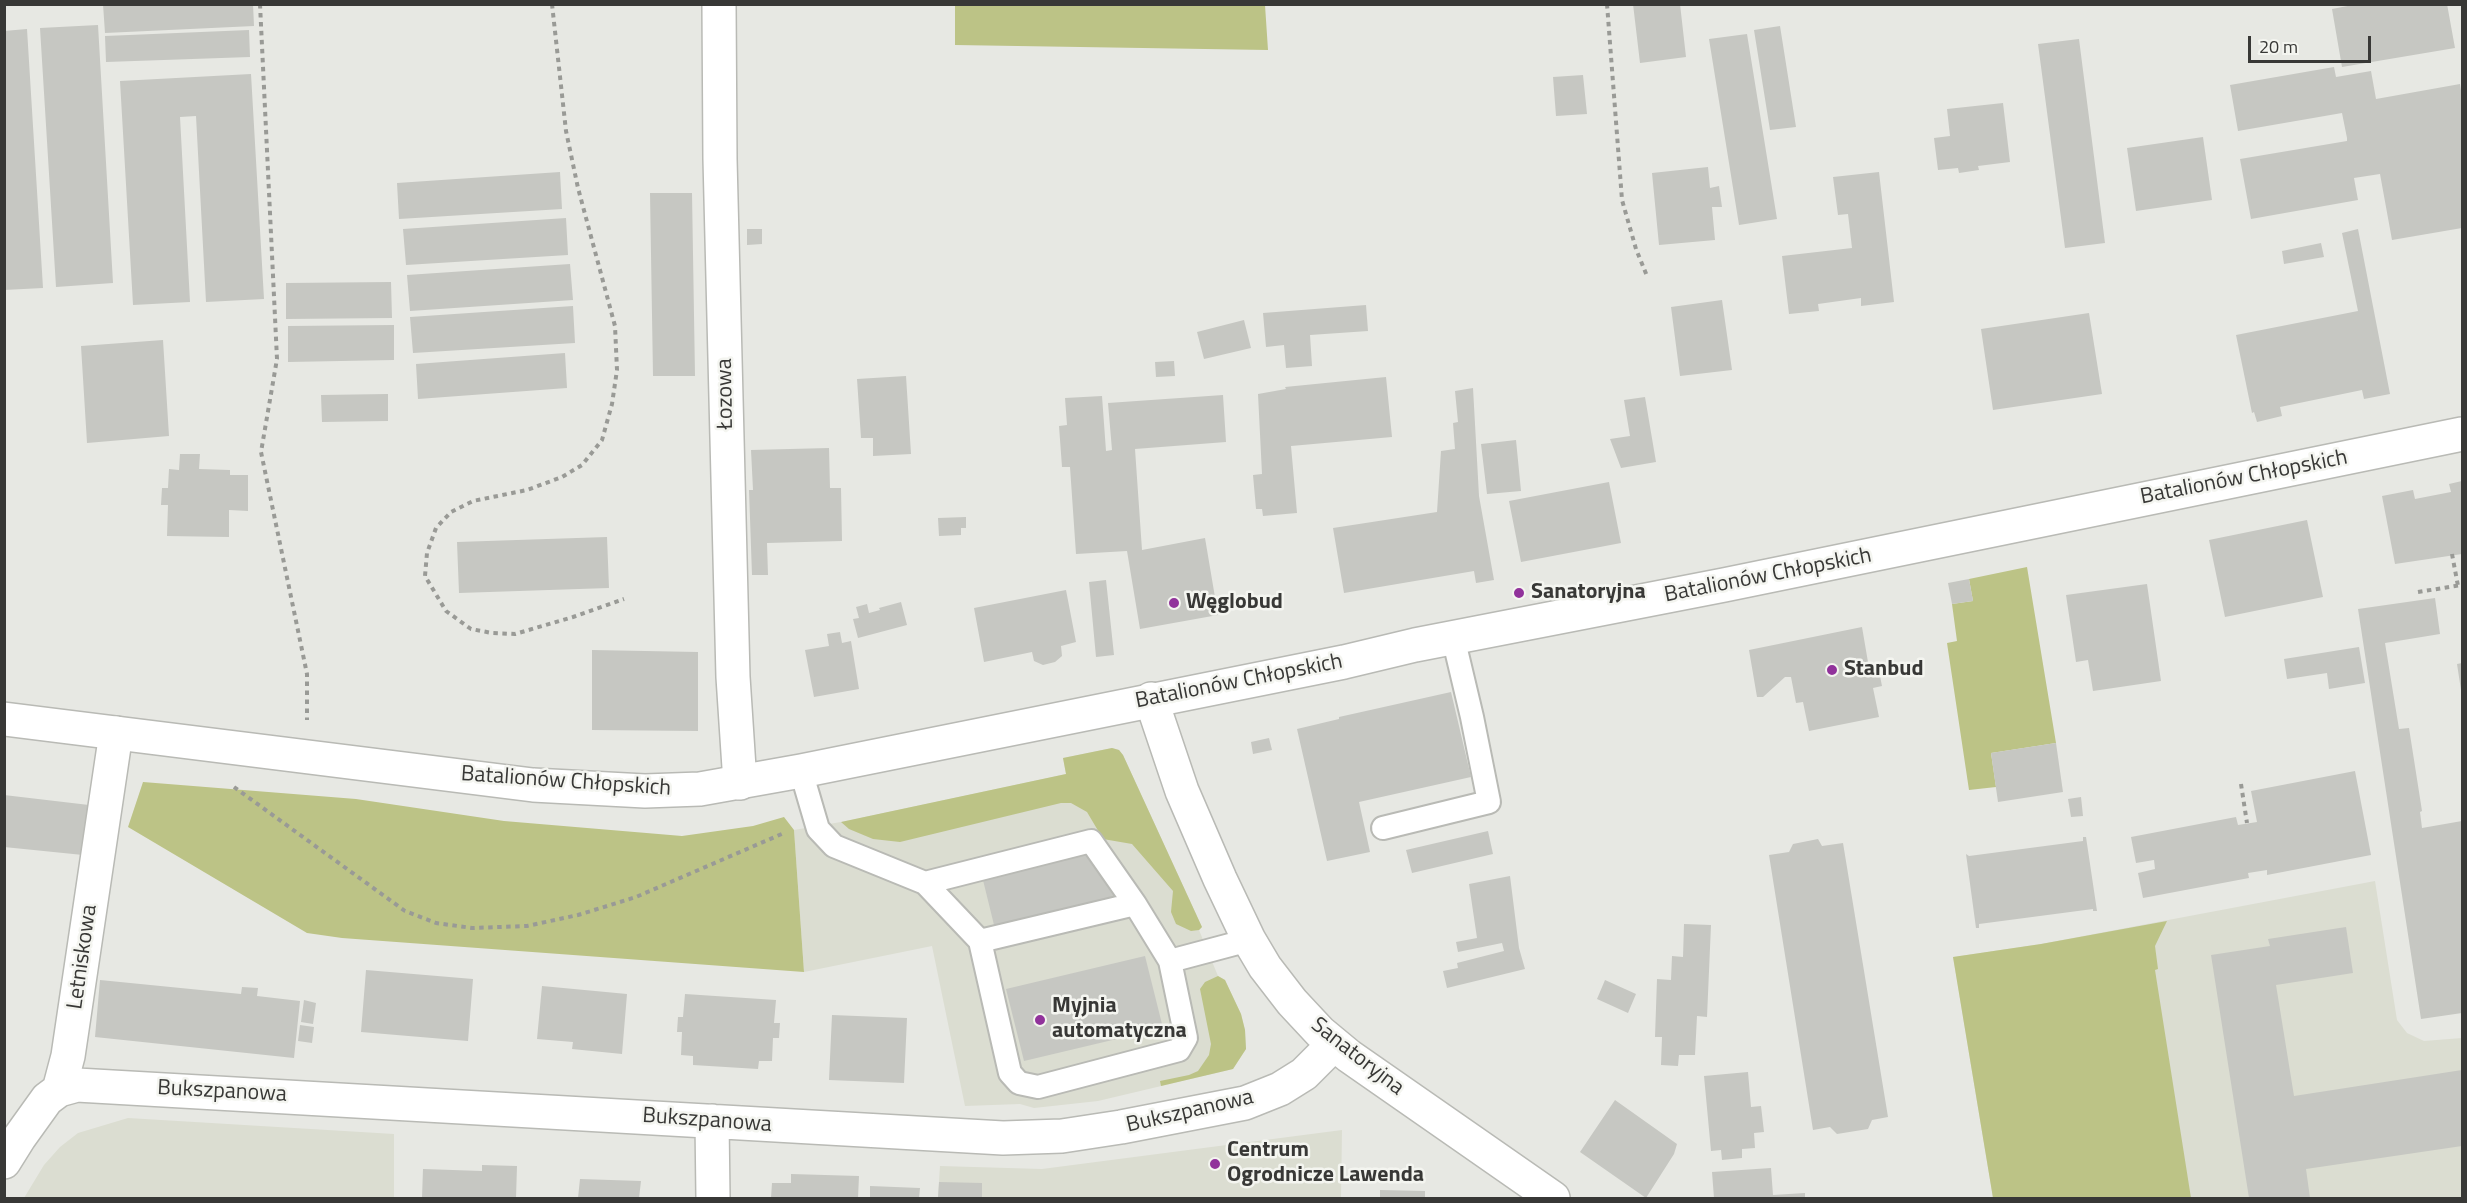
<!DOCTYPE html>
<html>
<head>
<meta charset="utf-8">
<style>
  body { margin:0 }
  #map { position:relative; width:2467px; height:1203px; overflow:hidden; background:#e7e8e3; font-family:"Titillium Web",sans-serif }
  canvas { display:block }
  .frame { position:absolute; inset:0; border:6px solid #383836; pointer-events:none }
  .scale { position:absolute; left:2248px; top:36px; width:123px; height:27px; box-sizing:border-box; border:3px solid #383836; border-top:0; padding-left:8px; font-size:18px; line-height:21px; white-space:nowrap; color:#383836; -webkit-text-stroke:4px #f4f5f0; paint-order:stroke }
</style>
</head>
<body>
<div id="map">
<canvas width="2467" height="1203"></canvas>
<div class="frame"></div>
<div class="scale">20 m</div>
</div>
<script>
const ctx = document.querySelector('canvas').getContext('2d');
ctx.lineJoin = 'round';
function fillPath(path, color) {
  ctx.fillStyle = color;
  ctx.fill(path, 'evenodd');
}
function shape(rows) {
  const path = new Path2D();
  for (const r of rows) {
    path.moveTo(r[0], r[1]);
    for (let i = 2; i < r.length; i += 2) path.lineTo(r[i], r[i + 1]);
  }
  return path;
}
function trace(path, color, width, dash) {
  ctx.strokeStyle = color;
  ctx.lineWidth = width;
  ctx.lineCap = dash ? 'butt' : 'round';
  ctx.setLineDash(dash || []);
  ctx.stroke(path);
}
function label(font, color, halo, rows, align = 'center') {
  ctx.font = font + ' "Titillium Web",sans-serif';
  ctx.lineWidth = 5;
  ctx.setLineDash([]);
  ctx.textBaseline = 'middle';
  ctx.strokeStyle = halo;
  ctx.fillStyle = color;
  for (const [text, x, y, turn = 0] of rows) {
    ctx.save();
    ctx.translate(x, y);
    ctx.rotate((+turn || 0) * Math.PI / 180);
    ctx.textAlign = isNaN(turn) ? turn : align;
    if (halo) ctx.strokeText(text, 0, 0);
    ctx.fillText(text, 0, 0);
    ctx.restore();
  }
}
fillPath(shape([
  [1112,748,1119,750,1123,755,1202,927,1199,930,1218,976,1225,980,1241,1014,1245,1030,1246,1049,1233,1069,1098,1101,1034,1108,1020,1104,965,1106,932,946,804,972,794,830,841,822,1066,774,1063,758],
  [2375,881,2397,1020,2407,1033,2424,1041,2462,1038,2462,1198,1993,1198,1953,957,2041,944],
  [128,1118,394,1134,394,1198,24,1198,44,1165,60,1147,78,1133],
  [1342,1130,1341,1198,938,1198,940,1166,1042,1169]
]), '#dbddd1');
fillPath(shape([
  [955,5,1265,5,1268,50,955,45],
  [2027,567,2056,743,1991,753,1996,787,1969,790,1947,643,1957,641,1952,604,1973,601,1969,579],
  [1112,748,1119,750,1123,755,1202,927,1199,930,1191,931,1176,924,1171,912,1173,891,1132,844,1103,839,1087,812,1071,803,1061,803,900,842,873,839,849,829,841,822,1066,774,1063,758],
  [143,782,356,799,504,821,682,836,753,826,784,817,794,830,804,972,342,938,307,933,128,827],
  [2167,921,2155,946,2158,969,2155,970,2191,1198,1993,1198,1953,957,2041,944],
  [1218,976,1225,980,1241,1014,1245,1030,1246,1049,1233,1069,1161,1086,1160,1081,1189,1075,1198,1071,1209,1055,1211,1044,1200,989,1205,982]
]), '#bcc386');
fillPath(shape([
  [103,4,253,4,254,26,105,33],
  [1633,4,1680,4,1686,57,1640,63],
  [2358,4,2447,4,2455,48,2342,67,2332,9],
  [98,25,113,283,56,287,40,28],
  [1780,26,1796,127,1770,130,1754,30],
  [27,29,43,288,4,290,4,31],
  [249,30,250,57,106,62,105,36],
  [1747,34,1777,219,1739,225,1709,39],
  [2079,39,2105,243,2065,248,2038,44],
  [2334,67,2336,77,2371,71,2376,99,2460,84,2462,97,2462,228,2392,240,2380,174,2354,178,2358,200,2251,219,2240,159,2347,141,2347,138,2342,113,2238,131,2230,85],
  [251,74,264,299,206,302,196,116,180,117,190,302,133,305,120,81],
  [1583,75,1587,114,1556,116,1553,77],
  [2003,103,2010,162,1978,166,1979,170,1959,173,1958,168,1938,170,1934,138,1950,136,1947,109],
  [2203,137,2212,200,2136,211,2127,148],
  [1708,167,1710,188,1719,186,1722,207,1712,207,1715,240,1659,245,1652,173],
  [560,172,562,209,399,219,397,183],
  [1879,172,1894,302,1861,306,1861,298,1818,304,1819,311,1789,314,1782,256,1852,248,1848,214,1838,215,1833,177],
  [650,193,692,193,695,376,653,376],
  [566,218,568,255,406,265,403,229],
  [747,229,762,229,762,244,747,245],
  [2358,229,2390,394,2364,399,2362,390,2280,407,2282,416,2257,422,2254,412,2252,413,2236,335,2358,311,2342,233],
  [2321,243,2324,257,2284,264,2282,251],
  [570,264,573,300,410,311,407,275],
  [391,282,392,318,286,319,286,283],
  [1722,300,1732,370,1680,376,1671,307],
  [1366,305,1368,331,1310,335,1312,366,1286,368,1284,345,1266,347,1263,313],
  [573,306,575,343,413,353,410,317],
  [2089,313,2102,394,1993,410,1981,329],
  [1244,320,1251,348,1204,359,1197,332],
  [394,325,394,360,288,362,288,326],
  [163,340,169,436,87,443,81,346],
  [565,353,567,388,418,399,416,364],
  [1174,361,1175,376,1156,377,1155,362],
  [906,376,911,454,873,456,873,438,861,438,857,379],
  [1386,377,1392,437,1291,446,1297,513,1263,516,1262,509,1256,509,1253,475,1262,474,1258,394,1286,389,1285,387],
  [1473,388,1479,496,1494,580,1476,583,1474,571,1344,593,1333,528,1437,512,1441,451,1455,449,1453,423,1458,422,1455,391],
  [388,394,388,421,322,422,321,395],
  [1223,395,1226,442,1135,449,1142,550,1205,538,1218,615,1140,629,1127,551,1076,554,1070,467,1062,467,1059,426,1067,425,1065,398,1102,396,1106,451,1112,450,1108,403],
  [1645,397,1656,462,1621,468,1610,439,1630,436,1624,400],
  [1516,440,1521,491,1487,494,1481,444],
  [829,448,830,488,841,488,842,541,767,543,768,575,752,575,749,490,753,490,751,450],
  [180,454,200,454,199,469,230,470,230,475,248,475,248,511,229,510,229,537,167,536,168,505,161,505,162,488,168,488,169,469,179,470],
  [2462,481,2462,554,2395,564,2382,496,2413,490,2415,499,2451,492,2449,484],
  [1609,482,1621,543,1521,562,1509,501],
  [966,517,966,528,961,528,961,535,939,536,938,518],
  [2307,520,2323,597,2225,617,2209,540],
  [607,537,609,588,459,593,457,542],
  [1969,579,1973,601,1952,604,1948,583],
  [1106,580,1114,655,1096,657,1089,582],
  [2147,584,2161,681,2093,691,2088,660,2076,662,2066,595],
  [1066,590,1076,642,1061,646,1062,656,1055,662,1043,665,1034,661,1032,652,984,662,974,608],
  [2435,598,2440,634,2385,643,2399,729,2409,728,2422,811,2420,812,2422,828,2462,821,2462,1013,2421,1019,2358,609],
  [901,602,907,625,858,638,853,619,859,618,856,607,867,604,869,613,880,610,879,608],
  [1862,627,1869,668,1878,666,1882,686,1873,688,1879,717,1809,731,1803,702,1796,703,1791,677,1785,677,1763,697,1757,697,1749,650],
  [840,632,842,643,851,641,859,689,814,697,805,650,829,646,827,634],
  [2359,647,2365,683,2329,689,2327,673,2287,679,2284,659],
  [592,650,698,652,698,731,592,730],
  [2462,663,2462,690,2461,690,2457,664],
  [1451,692,1471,777,1359,802,1370,852,1327,861,1297,729,1339,719,1339,717],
  [1269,738,1272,750,1253,754,1251,742],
  [2056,743,2063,792,1998,802,1991,753],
  [2355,771,2371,855,2267,875,2267,870,2248,873,2249,878,2143,898,2138,873,2155,869,2154,860,2136,863,2131,837,2236,817,2238,825,2257,822,2251,791],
  [4,795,89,805,83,855,4,847],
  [2081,797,2083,816,2071,817,2068,799],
  [1488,831,1493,854,1412,873,1406,850],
  [2083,837,2086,837,2097,911,2093,911,2093,909,1979,924,1979,928,1976,928,1966,854,1969,856,2083,841],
  [1818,839,1822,846,1843,843,1888,1117,1872,1120,1868,1129,1837,1134,1830,1127,1813,1130,1769,855,1789,852,1793,844],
  [1108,843,1122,897,995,929,982,876],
  [1510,876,1519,948,1525,969,1447,988,1443,971,1458,968,1457,963,1504,951,1502,943,1458,952,1456,942,1477,938,1469,884],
  [1684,924,1711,925,1707,1017,1697,1016,1695,1055,1679,1055,1678,1066,1661,1065,1662,1037,1655,1037,1657,979,1671,980,1672,956,1683,957],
  [2346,927,2353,973,2276,985,2294,1096,2462,1070,2462,1146,2306,1169,2310,1198,2249,1198,2211,955,2270,946,2268,939],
  [1145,956,1163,1028,1024,1061,1006,989],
  [366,970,473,979,468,1041,361,1032],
  [100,980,241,994,242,987,258,988,257,996,300,1001,294,1058,95,1037],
  [1605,980,1636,994,1628,1013,1597,999],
  [542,986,627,994,622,1054,572,1049,573,1042,537,1039],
  [685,994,776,1000,774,1023,780,1023,779,1038,773,1038,772,1061,759,1061,758,1069,693,1065,693,1056,681,1055,682,1032,677,1032,678,1017,683,1017],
  [304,1000,316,1003,313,1024,301,1022],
  [832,1015,907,1018,904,1083,829,1080],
  [300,1025,314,1027,312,1043,298,1041],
  [1748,1072,1751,1107,1761,1106,1764,1132,1754,1133,1755,1148,1742,1149,1742,1158,1722,1160,1721,1150,1711,1151,1704,1076],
  [1615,1100,1677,1144,1674,1154,1646,1198,1580,1152],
  [482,1165,517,1166,516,1198,422,1198,423,1169,482,1171],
  [1771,1168,1773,1195,1805,1193,1805,1198,1714,1198,1712,1172],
  [791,1174,859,1176,858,1198,771,1198,772,1183,791,1183],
  [580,1179,641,1181,639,1198,578,1198],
  [939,1182,982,1183,982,1198,938,1198],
  [870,1186,920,1188,919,1198,870,1198],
  [1380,1190,1425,1191,1425,1198,1380,1198]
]), '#c6c7c2');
const lane = shape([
  [801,771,818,829,834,846,925,883,980,941,1135,904,1170,961,1249,940],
  [1383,828,1489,802,1472,717,1453,637],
  [925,883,1091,841,1135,904],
  [980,941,1010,1073,1019,1083,1038,1087,1179,1050,1186,1038,1170,961]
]);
const street = shape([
  [719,4,720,159,733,677,740,783],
  [1151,699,1182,791,1220,879,1249,940,1265,967,1292,1002,1320,1032,1349,1056,1553,1198],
  [59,1090,68,1056,116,733],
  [712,1121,713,1198],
  [4,1162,19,1138,47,1099,59,1090,77,1085,1003,1138,1062,1136,1121,1127,1245,1103,1280,1089,1304,1074,1334,1044]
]);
const secondary = shape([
  [4,719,533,785,645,791,700,789,801,771,1344,662,1415,645,1724,585,2462,434]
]);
trace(lane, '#b9bab5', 26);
trace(street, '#b9bab5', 36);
trace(secondary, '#b9bab5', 36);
trace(shape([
  [260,4,277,359,261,452,307,674,307,720],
  [552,4,566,131,578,188,615,326,617,370,612,404,602,440,582,465,562,477,527,490,473,501,451,512,436,528,427,553,425,576,446,611,471,629,492,633,515,634,573,617,624,599],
  [1607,4,1622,200,1636,249,1647,276],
  [2452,554,2458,586],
  [2418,592,2462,585],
  [2241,784,2247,823],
  [234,787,405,911,436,923,472,928,527,926,578,915,636,897,784,833]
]), '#999a96', 4, [4.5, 4.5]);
trace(lane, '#fff', 22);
trace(street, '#fff', 33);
trace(secondary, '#fff', 33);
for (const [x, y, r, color] of [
  [1519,593,6,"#91329b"],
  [1174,603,6,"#91329b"],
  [1832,670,6,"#91329b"],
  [1040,1020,6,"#91329b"],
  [1215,1164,6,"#91329b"]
]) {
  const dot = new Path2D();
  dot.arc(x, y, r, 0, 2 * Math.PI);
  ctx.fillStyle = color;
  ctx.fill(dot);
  trace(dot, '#f4f5f0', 2);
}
label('22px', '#383836', '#f4f5f0', [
  ["Łozowa",726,394,-91],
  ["Batalionów Chłopskich",2244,478,-11],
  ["Batalionów Chłopskich",1768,576,-11],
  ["Batalionów Chłopskich",1239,682,-11],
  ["Batalionów Chłopskich",566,782,4],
  ["Letniskowa",83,957,-82],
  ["Sanatoryjna",1357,1057,38],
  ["Bukszpanowa",222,1092,3],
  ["Bukszpanowa",1190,1112,-13],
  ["Bukszpanowa",707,1121,4]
]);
label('bold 22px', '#383836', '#f4f5f0', [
  ["Sanatoryjna",1531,593],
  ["Węglobud",1186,603],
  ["Stanbud",1844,670],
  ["Myjnia",1052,1007],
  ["automatyczna",1052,1032],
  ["Centrum",1227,1151],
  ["Ogrodnicze Lawenda",1227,1176]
], 'left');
</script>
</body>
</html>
